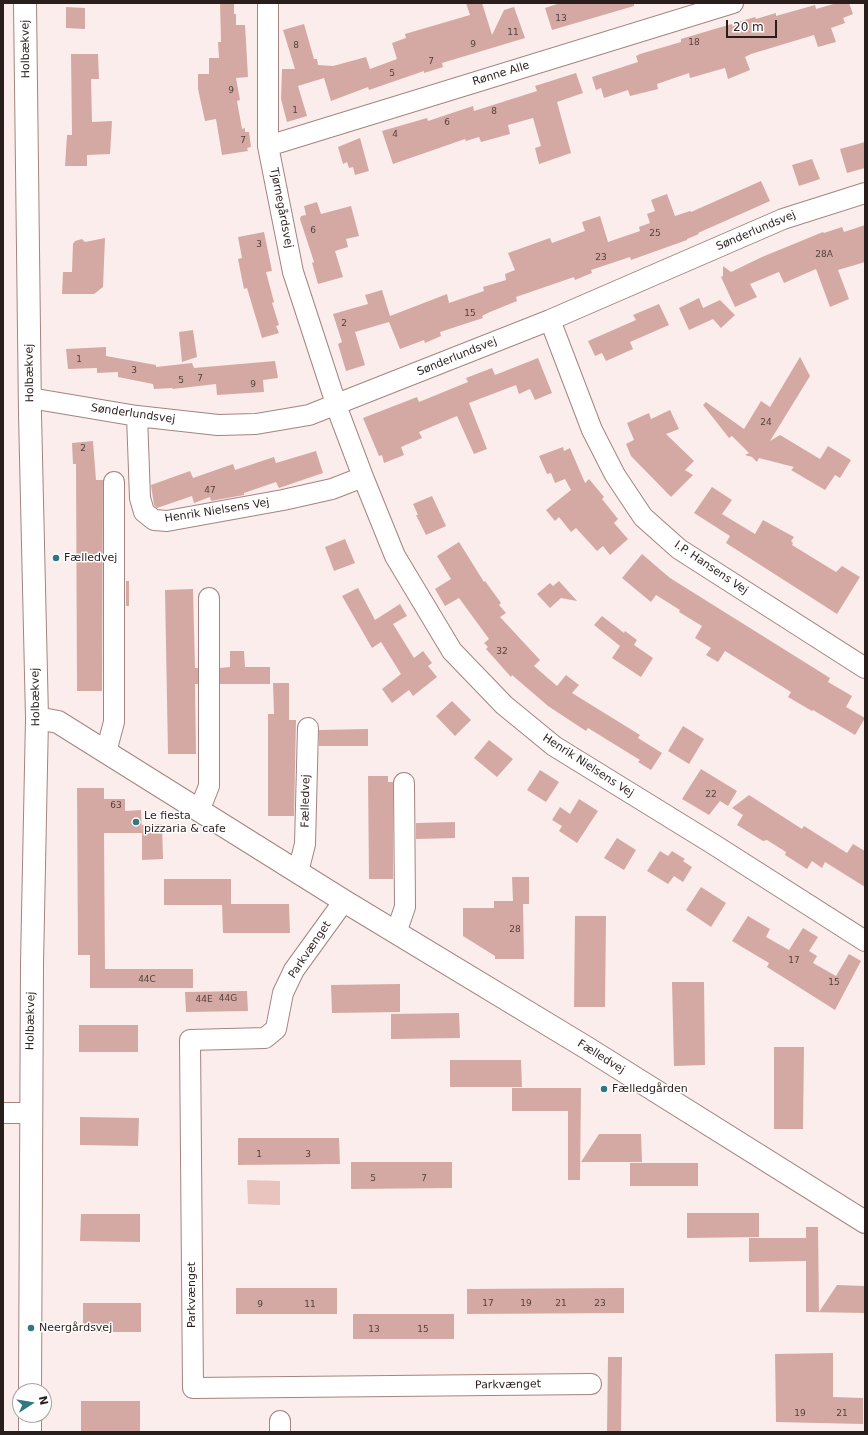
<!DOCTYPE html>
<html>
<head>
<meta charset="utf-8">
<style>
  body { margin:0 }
  #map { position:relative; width:868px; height:1435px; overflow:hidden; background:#fbedeb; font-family:"DejaVu Sans",sans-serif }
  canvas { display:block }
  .frame { position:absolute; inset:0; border:4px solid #2a1e1d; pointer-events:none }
  .north { position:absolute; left:12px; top:1383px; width:40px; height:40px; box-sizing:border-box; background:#fefefe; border:1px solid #a9a4a4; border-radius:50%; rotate:78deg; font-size:11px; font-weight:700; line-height:16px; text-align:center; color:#2a1e1d }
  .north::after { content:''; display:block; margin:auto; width:14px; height:18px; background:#317783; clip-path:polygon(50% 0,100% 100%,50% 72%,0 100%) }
  .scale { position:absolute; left:726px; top:20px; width:51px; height:18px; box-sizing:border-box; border:2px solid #2a1e1d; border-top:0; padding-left:5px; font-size:12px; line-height:14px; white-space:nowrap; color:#2a1e1d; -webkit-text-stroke:3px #fefefe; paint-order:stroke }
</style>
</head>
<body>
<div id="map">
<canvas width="868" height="1435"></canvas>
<div class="frame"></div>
<div class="north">N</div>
<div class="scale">20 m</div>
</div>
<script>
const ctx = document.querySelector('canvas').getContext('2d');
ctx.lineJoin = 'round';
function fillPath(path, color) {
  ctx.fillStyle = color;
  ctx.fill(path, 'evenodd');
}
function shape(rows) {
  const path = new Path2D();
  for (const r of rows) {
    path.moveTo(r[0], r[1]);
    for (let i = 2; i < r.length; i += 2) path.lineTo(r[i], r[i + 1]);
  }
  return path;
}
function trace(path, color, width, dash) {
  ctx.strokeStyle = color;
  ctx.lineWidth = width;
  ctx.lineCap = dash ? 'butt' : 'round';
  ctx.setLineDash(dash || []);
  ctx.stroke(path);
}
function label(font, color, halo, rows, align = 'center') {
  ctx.font = font + ' "DejaVu Sans",sans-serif';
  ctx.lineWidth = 3;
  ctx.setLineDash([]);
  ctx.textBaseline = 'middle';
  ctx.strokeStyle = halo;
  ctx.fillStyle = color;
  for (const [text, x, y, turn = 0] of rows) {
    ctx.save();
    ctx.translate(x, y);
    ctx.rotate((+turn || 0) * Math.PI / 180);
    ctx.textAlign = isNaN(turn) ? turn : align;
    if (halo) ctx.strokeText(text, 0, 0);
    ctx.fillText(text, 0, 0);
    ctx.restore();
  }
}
fillPath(shape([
  [247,1180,280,1181,280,1205,248,1204]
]), '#e9c4bf');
fillPath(shape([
  [220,3,234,3,234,14,236,14,236,25,245,25,248,77,236,78,240,100,237,101,242,129,245,128,245,132,249,132,251,147,247,148,248,151,222,155,216,119,205,121,198,89,198,74,209,74,209,58,219,58,218,42,221,42],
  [466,3,482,3,492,35,504,10,514,7,525,38,442,63,443,67,424,73,424,71,369,90,368,87,331,101,324,78,298,86,307,116,287,122,281,99,282,69,295,69,283,30,304,24,314,59,317,59,318,65,333,66,366,57,370,69,397,59,392,43,406,38,405,34,470,15],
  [560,3,634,3,634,6,552,30,545,8],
  [837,3,849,3,853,14,843,18,845,23,831,28,836,42,818,47,814,35,751,54,745,57,750,70,728,79,725,68,690,78,689,73,657,84,658,89,630,96,628,90,604,98,601,88,596,90,592,77,638,62,636,56,640,54,681,42,681,39,755,17,756,19,776,13,776,16,815,5,816,9],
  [66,7,85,8,85,29,66,28],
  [71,54,98,54,99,79,91,79,92,122,112,121,110,154,87,155,87,166,65,166,67,135,72,135],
  [576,73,583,93,557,102,571,153,539,164,535,148,541,146,533,118,508,125,510,134,481,142,479,137,466,141,465,139,393,164,382,131,427,118,428,121,473,106,474,111,537,91,535,86],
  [360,138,369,171,355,175,353,167,349,168,347,162,343,164,338,147],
  [865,142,865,168,847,173,840,149],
  [812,159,820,179,799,186,792,165],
  [761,181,770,201,698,233,699,234,687,239,687,240,631,260,630,257,591,270,592,273,575,280,574,277,516,297,517,301,490,312,482,316,483,318,440,332,441,336,425,343,424,340,400,349,389,322,355,332,365,365,346,371,338,344,342,342,333,314,368,304,365,295,382,290,390,316,447,294,449,303,484,291,483,287,506,280,505,274,515,270,508,253,550,238,552,243,585,231,582,222,600,216,608,242,640,231,639,227,650,223,647,214,655,211,651,200,667,194,675,216,690,211,691,212],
  [317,202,321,214,351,206,359,236,346,239,348,247,335,251,343,277,318,284,312,263,314,262,300,219,301,216,306,215,304,206],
  [865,225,865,262,838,270,849,299,830,307,816,269,784,283,779,272,750,284,757,297,735,307,721,277,723,276,723,266,731,272,762,257,823,232,824,233,842,227,844,232],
  [264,232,272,271,266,272,274,302,272,303,279,325,276,326,279,333,262,338,247,288,244,289,238,259,242,258,238,237],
  [105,238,103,287,94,294,62,294,63,272,72,272,73,244,75,241,82,239,85,242],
  [699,298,703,308,720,300,735,315,721,328,713,319,689,330,679,308],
  [659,304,669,325,630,342,633,349,606,361,602,353,595,356,588,341,636,320,633,315],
  [193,330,197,357,182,362,179,332],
  [106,347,106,356,156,365,156,367,192,363,194,368,275,361,278,378,263,380,264,392,217,395,216,384,173,389,172,388,154,389,153,384,118,377,118,372,97,373,97,368,68,369,66,349],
  [800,357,810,376,770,441,780,435,820,459,828,446,851,460,840,478,835,475,825,490,791,470,794,467,759,458,757,462,752,457,745,455,749,453,732,436,729,438,703,405,706,402,744,429,761,401,770,407],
  [538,358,552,393,535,400,530,389,519,394,516,385,469,403,487,449,474,454,457,416,419,432,422,438,401,447,404,455,384,463,382,455,379,456,363,418,417,397,419,402,468,382,466,378,492,368,495,375],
  [670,410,679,429,666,434,694,461,685,470,693,475,671,497,631,456,626,444,634,440,627,423,649,413,651,419],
  [93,441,96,480,103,480,102,691,77,691,76,464,73,464,72,443],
  [563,447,564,451,570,448,585,483,589,479,604,497,602,499,618,519,614,523,628,539,610,555,603,546,597,551,576,528,571,532,559,517,555,521,546,510,571,490,565,479,555,483,551,473,547,474,539,456],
  [316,451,323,473,279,488,276,482,244,493,244,495,211,501,210,497,194,503,192,496,157,508,154,505,151,485,190,471,193,478,233,464,235,470,274,457,276,463],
  [712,487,732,500,722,514,755,534,763,520,794,537,791,541,793,543,792,545,836,572,842,566,860,577,837,614,726,543,730,536,694,513],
  [432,496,446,526,426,535,416,515,418,515,413,504],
  [345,539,355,563,334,571,325,547],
  [459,542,484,582,485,581,501,603,499,605,506,613,500,617,540,660,534,666,557,686,566,675,579,685,572,693,640,735,638,738,662,753,651,770,638,762,640,760,588,728,586,731,548,706,512,675,511,677,486,649,488,647,484,643,489,639,459,598,445,606,435,589,451,579,437,556],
  [642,554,670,578,830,678,828,682,852,696,846,707,865,718,855,735,813,710,812,711,788,697,791,692,725,651,718,662,706,655,711,648,695,638,702,626,679,612,680,610,656,595,651,602,622,578],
  [126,581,129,581,129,606,126,606],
  [559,581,577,601,561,598,550,608,537,594,550,583,553,586],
  [358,588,375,620,400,604,407,616,393,624,414,658,423,651,432,663,428,666,437,677,413,696,409,690,392,703,382,689,401,674,381,642,372,648,342,596],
  [193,589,195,668,198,668,198,684,195,684,196,754,168,754,165,590],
  [602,616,624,633,625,631,637,640,634,645,653,658,641,677,612,658,620,646,594,625],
  [230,651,244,651,245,667,270,667,270,684,220,684,220,668,230,667],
  [273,683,289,683,289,720,296,720,294,816,268,816,268,714,274,714],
  [452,701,471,720,455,736,436,716],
  [683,726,704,739,689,764,668,751],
  [368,729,368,746,319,746,319,730],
  [489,740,513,759,497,777,474,758],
  [701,769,737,791,728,806,720,801,709,815,682,799],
  [540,770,559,782,546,802,527,790],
  [368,776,388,776,388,782,393,782,393,879,369,879],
  [77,788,104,788,104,799,125,799,125,811,141,810,142,833,104,833,105,969,193,969,193,988,90,988,90,955,78,955],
  [749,795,802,829,804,826,847,853,853,844,865,851,865,887,825,862,822,868,812,861,807,869,785,855,786,852,767,840,763,841,737,825,743,815,732,808],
  [579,799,598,811,577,843,559,831,562,826,552,820,560,807,570,814],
  [455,822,455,838,416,839,416,823],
  [162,824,163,859,142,860,142,825],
  [617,838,636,850,624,870,604,858],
  [660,851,668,856,672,851,685,859,683,861,692,867,683,882,674,876,668,884,647,871],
  [512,877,529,877,529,904,523,904,524,959,495,959,495,956,463,936,463,908,494,908,494,901,513,901],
  [164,879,231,879,231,904,289,904,290,933,223,933,222,905,164,905],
  [701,887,726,903,711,927,686,910],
  [575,916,606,916,605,1007,574,1007],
  [748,916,770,929,766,937,789,950,803,928,818,937,809,951,817,956,813,963,836,976,849,954,861,961,835,1010,767,967,769,963,732,941],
  [672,982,704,982,705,1065,674,1066],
  [400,984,400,1012,332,1013,331,985],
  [247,991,248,1011,186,1012,185,992],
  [459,1013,460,1038,391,1039,391,1014],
  [79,1025,138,1025,138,1052,79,1052],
  [774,1047,804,1047,803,1129,774,1129],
  [450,1060,521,1060,522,1087,450,1087],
  [512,1088,581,1088,580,1180,568,1180,568,1111,512,1111],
  [80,1117,139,1118,138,1146,80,1145],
  [599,1134,641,1134,642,1162,581,1162],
  [238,1138,339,1138,340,1164,238,1165],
  [351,1162,452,1162,452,1188,351,1189],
  [630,1163,698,1163,698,1186,630,1186],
  [687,1213,759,1213,759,1237,687,1238],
  [81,1214,140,1214,140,1242,80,1241],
  [806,1227,818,1227,819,1312,837,1285,865,1286,865,1313,806,1312,806,1261,749,1262,749,1238,806,1238],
  [236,1288,337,1288,337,1314,236,1314],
  [624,1288,624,1313,467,1314,467,1289],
  [83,1303,141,1303,141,1332,83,1332],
  [353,1314,454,1314,454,1339,353,1339],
  [833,1353,833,1397,863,1398,863,1424,776,1422,775,1354],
  [608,1357,622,1357,621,1432,607,1432],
  [81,1401,140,1401,140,1431,81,1431]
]), '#d5a9a3');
const minor = shape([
  [268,3,268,146,293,272,340,416,363,477,395,556,452,651,504,705,554,746,713,844,865,941],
  [268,146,733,3],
  [550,320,592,430,615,475,643,517,679,549,865,668],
  [30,398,137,416,218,425,256,424,309,415,550,320,783,219,865,193],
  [137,416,140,498,144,512,154,520,167,521,283,500,332,489,363,477],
  [106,752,114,722,114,482],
  [199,811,209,786,209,598],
  [298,872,305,844,308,728],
  [344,901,294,970,283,993,276,1029,265,1038,190,1040,193,1388,591,1384],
  [396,933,405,907,404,783],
  [3,1113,31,1113],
  [280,1432,280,1421]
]);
const tertiary = shape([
  [25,3,30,414,37,718,32,964,30,1391],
  [37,718,58,722,344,901,587,1048,865,1222],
  [30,1432,30,1415]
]);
trace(minor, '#a48480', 22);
trace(tertiary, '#a48480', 24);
trace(minor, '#fff', 20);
trace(tertiary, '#fff', 22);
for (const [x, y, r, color] of [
  [56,558,4,"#317783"],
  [136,822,4,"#317783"],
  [604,1089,4,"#317783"],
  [31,1328,4,"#317783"]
]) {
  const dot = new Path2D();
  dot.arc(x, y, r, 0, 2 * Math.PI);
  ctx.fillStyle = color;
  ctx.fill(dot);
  trace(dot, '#fefefe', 1.5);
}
label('9px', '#55413e', null, [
  ["13",561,19],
  ["11",513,33],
  ["18",694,43],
  ["9",473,45],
  ["8",296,46],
  ["7",431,62],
  ["5",392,74],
  ["9",231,91],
  ["1",295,111],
  ["8",494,112],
  ["6",447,123],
  ["4",395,135],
  ["7",243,141],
  ["6",313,231],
  ["25",655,234],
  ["3",259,245],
  ["28A",824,255],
  ["23",601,258],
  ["15",470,314],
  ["2",344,324],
  ["1",79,360],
  ["3",134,371],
  ["7",200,379],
  ["5",181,381],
  ["9",253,385],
  ["24",766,423],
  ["2",83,449],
  ["47",210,491],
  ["32",502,652],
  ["22",711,795],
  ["63",116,806],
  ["28",515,930],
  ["17",794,961],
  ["44C",147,980],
  ["15",834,983],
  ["44G",228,999],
  ["44E",204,1000],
  ["1",259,1155],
  ["3",308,1155],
  ["5",373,1179],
  ["7",424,1179],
  ["17",488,1304],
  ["19",526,1304],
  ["21",561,1304],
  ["23",600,1304],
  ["9",260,1305],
  ["11",310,1305],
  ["13",374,1330],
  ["15",423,1330],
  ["19",800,1414],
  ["21",842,1414]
]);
label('11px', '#2a1e1d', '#fefefe', [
  ["Holbækvej",26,49,-91],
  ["Rønne Alle",501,74,-17],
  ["Tjørnegårdsvej",281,208,79],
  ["Sønderlundsvej",756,231,-23],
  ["Sønderlundsvej",457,357,-22],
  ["Holbækvej",30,373,-91],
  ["Sønderlundsvej",133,414,8],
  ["Henrik Nielsens Vej",217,511,-9],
  ["I.P. Hansens Vej",711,568,34],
  ["Holbækvej",36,697,-91],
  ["Henrik Nielsens Vej",588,766,33],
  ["Fælledvej",306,801,-89],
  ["Parkvænget",310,950,-56],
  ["Holbækvej",31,1021,-89],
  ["Fælledvej",601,1057,32],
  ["Parkvænget",192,1295,-90],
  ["Parkvænget",508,1385,-1]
]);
label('11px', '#2a1e1d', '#fefefe', [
  ["Fælledvej",64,558],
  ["Le fiesta",144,816],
  ["pizzaria & cafe",144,829],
  ["Fælledgården",612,1089],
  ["Neergårdsvej",39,1328]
], 'left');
</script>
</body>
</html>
